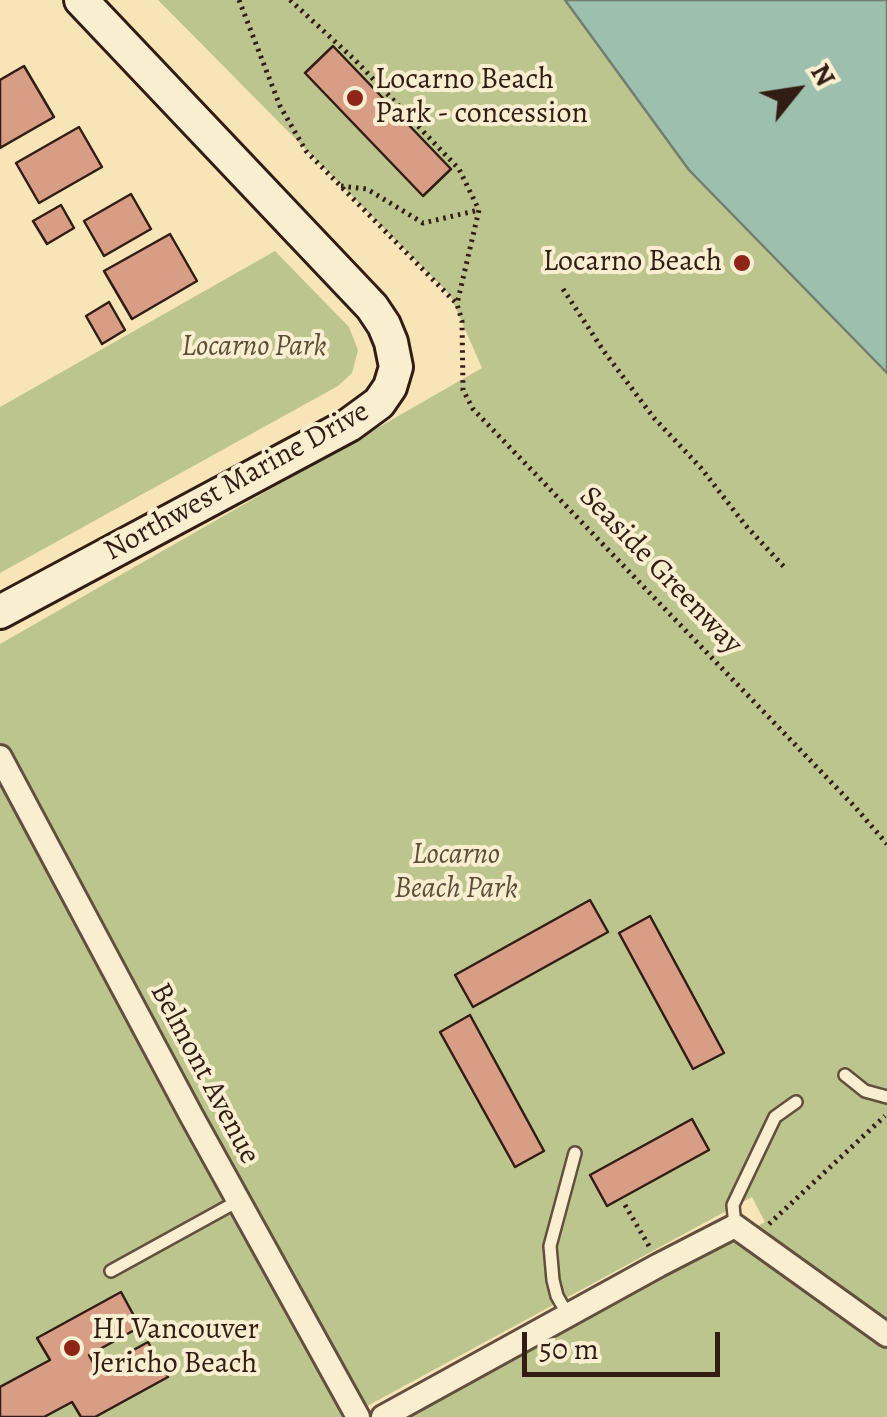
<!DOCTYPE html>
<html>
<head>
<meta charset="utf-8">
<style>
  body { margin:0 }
  #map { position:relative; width:887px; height:1417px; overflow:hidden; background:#f7e5b8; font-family:Alegreya,serif }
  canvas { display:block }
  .north { position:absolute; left:747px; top:40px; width:100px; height:100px; -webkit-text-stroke:8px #faeed1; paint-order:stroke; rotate:60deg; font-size:28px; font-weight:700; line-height:40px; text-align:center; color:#321d14 }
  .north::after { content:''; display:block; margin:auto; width:35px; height:45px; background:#321d14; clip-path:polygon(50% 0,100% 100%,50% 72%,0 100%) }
  .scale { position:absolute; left:522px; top:1332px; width:198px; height:45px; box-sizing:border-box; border:5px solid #321d14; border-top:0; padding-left:12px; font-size:30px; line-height:35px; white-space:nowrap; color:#321d14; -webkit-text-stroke:8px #faeed1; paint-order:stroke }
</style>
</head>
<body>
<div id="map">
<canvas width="887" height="1417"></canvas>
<div class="north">N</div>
<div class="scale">50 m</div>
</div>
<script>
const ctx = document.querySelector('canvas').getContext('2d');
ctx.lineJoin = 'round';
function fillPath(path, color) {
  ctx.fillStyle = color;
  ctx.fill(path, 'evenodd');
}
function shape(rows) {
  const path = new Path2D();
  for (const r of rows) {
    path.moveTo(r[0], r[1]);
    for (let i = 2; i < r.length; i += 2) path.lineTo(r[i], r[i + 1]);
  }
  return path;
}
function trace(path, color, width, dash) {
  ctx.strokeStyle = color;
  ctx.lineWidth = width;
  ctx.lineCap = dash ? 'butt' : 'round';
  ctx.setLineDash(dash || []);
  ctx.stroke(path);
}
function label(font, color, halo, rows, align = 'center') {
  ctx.font = font + ' Alegreya,serif';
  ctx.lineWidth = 8;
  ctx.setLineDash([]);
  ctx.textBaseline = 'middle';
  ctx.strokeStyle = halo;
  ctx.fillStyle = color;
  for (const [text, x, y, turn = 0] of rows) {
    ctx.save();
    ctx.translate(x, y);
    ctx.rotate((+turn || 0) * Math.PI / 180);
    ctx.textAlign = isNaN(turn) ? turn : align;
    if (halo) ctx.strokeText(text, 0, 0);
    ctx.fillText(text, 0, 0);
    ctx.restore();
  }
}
fillPath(shape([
  [158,0,565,0,689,170,887,373,887,1417,405,1417,765,1222,752,1197,347,1417,0,1417,0,644,482,368,450,295],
  [275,251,349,327,358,350,352,373,338,386,0,573,0,407]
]), '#bdc58e');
const water = shape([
  [565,0,887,0,887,373,689,170,565,0]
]);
fillPath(water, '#9dbfad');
trace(water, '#727e70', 2.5);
const building = shape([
  [333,46,451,169,423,196,305,73,333,46],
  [24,66,54,117,0,148,0,80,24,66],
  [79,127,102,167,39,203,16,163,79,127],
  [131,194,151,229,104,256,84,221,131,194],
  [61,205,74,228,47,244,33,221,61,205],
  [170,234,197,281,132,319,104,271,170,234],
  [109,302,125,330,102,344,86,316,109,302],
  [590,900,608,932,473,1007,455,975,590,900],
  [650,916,724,1053,693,1069,619,933,650,916],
  [470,1015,544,1151,515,1167,440,1032,470,1015],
  [692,1119,709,1150,607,1206,590,1175,692,1119],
  [121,1292,140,1327,89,1355,97,1370,148,1342,168,1377,95,1417,81,1417,72,1402,44,1417,0,1417,0,1387,50,1360,37,1338,121,1292]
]);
fillPath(building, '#d89d85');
trace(building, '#321d14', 2.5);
const lane = shape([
  [845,1075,865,1091,887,1097],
  [735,1226,733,1205,775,1117,796,1102],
  [111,1271,238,1201],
  [568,1315,557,1296,553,1280,550,1246,575,1153]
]);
const street = shape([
  [0,757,191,1115,358,1417],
  [383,1417,659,1265,735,1226,887,1335]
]);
const secondary = shape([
  [0,612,349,425,379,403,390,387,396,367,391,342,384,325,372,307,81,0]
]);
trace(lane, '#634f3d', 16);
trace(street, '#634f3d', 28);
trace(secondary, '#321d14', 38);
trace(shape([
  [239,0,280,106,306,151,457,304,462,321,463,390,473,409,855,807,887,844],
  [290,0,356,61,459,169,479,210,457,304],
  [341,186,367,189,423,223,479,210],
  [563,289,603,350,654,418,701,468,746,526,786,569],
  [625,1205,649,1246],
  [769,1224,885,1116]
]), '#321d14', 5, [2.5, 5]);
trace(lane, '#faeed1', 11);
trace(street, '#faeed1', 22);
trace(secondary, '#faeed1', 32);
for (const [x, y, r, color] of [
  [355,98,10,"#8f2418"],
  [742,263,10,"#8f2418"],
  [72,1348,10,"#8f2418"]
]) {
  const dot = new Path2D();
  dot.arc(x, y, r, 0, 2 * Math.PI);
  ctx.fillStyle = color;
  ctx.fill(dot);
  trace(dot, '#faeed1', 4);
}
label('30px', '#321d14', '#faeed1', [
  ["Locarno Beach",375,81],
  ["Park - concession",375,115],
  ["Locarno Beach",722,263,"right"],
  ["HI Vancouver",92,1331],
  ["Jericho Beach",92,1365]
], 'left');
label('italic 30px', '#5c4f39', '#faeed1', [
  ["Locarno Park",254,348],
  ["Locarno",456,856],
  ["Beach Park",456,890]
]);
label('30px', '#321d14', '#faeed1', [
  ["Northwest Marine Drive",237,482,-29],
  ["Seaside Greenway",660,571,46],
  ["Belmont Avenue",204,1074,62]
]);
</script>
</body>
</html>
